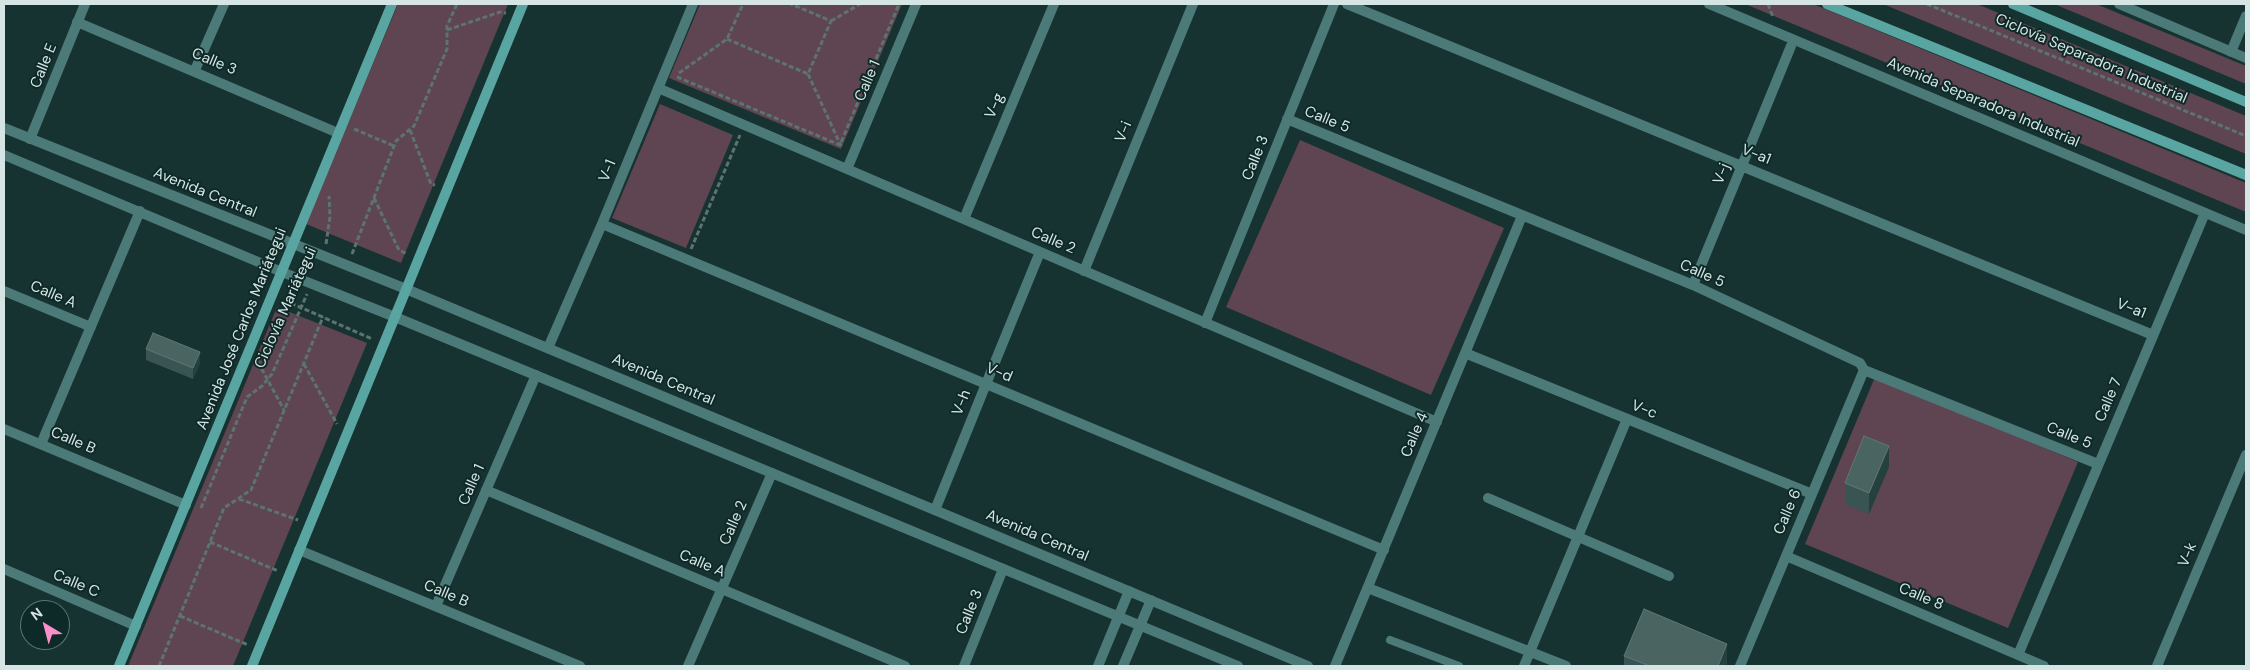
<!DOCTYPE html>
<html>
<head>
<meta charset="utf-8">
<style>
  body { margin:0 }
  #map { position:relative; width:2250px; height:670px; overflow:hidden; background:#173331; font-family:"DM Sans",sans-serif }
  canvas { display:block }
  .frame { position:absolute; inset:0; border:5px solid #d5e5e3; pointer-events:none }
  .north { position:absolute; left:20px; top:600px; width:50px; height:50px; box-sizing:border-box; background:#0d2928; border:1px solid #5d7473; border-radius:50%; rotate:323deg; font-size:14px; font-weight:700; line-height:20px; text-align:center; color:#d5e5e3 }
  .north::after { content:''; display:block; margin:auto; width:18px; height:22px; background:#f990ca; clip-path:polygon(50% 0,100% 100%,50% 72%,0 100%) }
</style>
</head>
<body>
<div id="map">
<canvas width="2250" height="670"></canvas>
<div class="frame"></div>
<div class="north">N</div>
</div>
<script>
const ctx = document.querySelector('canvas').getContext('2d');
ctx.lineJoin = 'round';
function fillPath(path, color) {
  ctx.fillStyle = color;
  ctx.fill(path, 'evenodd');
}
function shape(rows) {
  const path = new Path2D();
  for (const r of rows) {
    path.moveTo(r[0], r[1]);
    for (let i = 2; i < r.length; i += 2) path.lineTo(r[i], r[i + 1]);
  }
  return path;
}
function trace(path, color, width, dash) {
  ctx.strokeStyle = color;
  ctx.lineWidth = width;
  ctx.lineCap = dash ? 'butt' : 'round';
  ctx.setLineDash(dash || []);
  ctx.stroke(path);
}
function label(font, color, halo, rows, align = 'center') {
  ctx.font = font + ' "DM Sans",sans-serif';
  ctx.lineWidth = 4;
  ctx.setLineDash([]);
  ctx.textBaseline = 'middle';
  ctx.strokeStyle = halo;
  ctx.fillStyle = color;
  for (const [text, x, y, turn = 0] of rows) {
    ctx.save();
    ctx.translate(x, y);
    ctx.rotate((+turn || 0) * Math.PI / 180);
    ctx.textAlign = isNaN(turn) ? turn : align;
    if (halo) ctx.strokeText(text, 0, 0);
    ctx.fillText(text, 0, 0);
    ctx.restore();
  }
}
fillPath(shape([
  [398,4,508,4,401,263,306,224],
  [700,4,902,4,841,149,669,78],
  [1745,4,1813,4,2246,183,2246,212],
  [1883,4,1977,4,2246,116,2246,154],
  [2054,4,2096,4,2246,66,2246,84],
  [660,104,733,135,686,248,612,218],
  [1300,140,1504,228,1431,395,1226,307],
  [277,307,367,343,233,666,128,666],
  [1875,377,2078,462,2008,628,1805,544]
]), '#5f4452');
trace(shape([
  [1768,4,1773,17],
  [1927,4,2246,136],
  [831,21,860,4],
  [447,30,500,12,506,13],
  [727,39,808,74,831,21,791,4],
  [679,73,727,39,743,4],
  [808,74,841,146],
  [677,77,840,145,899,4],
  [354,129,394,146],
  [410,130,431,184,435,185],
  [374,198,399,250,407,254],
  [326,244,330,217,329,196],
  [691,249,740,135],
  [352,254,396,141,414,126,447,49,447,26,457,4],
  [284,300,372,339],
  [258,362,284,410],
  [304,364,337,424],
  [239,499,298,520],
  [201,508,247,397,262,386,272,374,307,294],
  [210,542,278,571],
  [180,616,248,645],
  [159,666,224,508,251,490,323,317]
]), '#5c7371', 3, [5, 2.5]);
trace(shape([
  [1390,640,1459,666]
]), '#4c7a78', 8);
trace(shape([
  [935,510,986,384]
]), '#4c7a78', 10);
trace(shape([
  [1347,4,2153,335],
  [2119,4,2246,58],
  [77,22,338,133],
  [2231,52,2246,16],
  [195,70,224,4],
  [658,88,1437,422],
  [1287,119,1693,285,1860,363,1864,370,2098,464],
  [30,139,85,4],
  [847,169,916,4],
  [964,219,1054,4],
  [602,224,1384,550],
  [1084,271,1193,4],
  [1693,285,1791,46],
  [4,291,91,327],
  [1205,323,1334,4],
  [548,348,602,224,693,4],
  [1465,353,1812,494],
  [986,384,1040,252],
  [4,429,186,505],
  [41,444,140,211],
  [486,490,905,666],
  [1488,498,1669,576],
  [299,550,580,666],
  [1786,556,2044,666],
  [4,569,136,626],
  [1368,588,1566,666],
  [436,606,536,375],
  [2018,655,2205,213],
  [688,666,772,473],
  [964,666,1003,569],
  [1098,666,1129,591],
  [1123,666,1151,600],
  [1335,666,1522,216],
  [1524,666,1627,419],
  [1740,666,1864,370],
  [2157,666,2246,455]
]), '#4c7a78', 10);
trace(shape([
  [1709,4,2246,230],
  [4,128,406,289,1308,666],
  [4,155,282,272,395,317,1238,666]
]), '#4c7a78', 10);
trace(shape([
  [1827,4,2246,175],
  [2013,4,2246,102],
  [119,666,392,4],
  [252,666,523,4]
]), '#59a5a2', 10);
fillPath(shape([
  [146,349,200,363,193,379,146,360],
  [1889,467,1869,514,1845,504,1845,483],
  [1624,656,1727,664,1727,666,1624,666]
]), '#395453');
fillPath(shape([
  [200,352,200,363,193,379,193,368],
  [1889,446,1889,467,1869,514,1869,493],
  [1727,644,1727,666,1718,666]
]), '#24403f');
const building = shape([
  [153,333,200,352,193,368,146,349,153,333],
  [1864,436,1889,446,1869,493,1845,483,1864,436],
  [1644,609,1727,644,1718,666,1650,666,1624,656,1644,609]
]);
fillPath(building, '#4a6462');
trace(building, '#5f7876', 1);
label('15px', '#d5e5e3', '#0d2928', [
  ["Ciclovía Separadora Industrial",2091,59,23],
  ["Calle 3",214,62,23],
  ["Calle E",44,66,-68],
  ["Calle 1",868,81,-67],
  ["Avenida Separadora Industrial",1983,103,23],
  ["V-g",995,106,-67],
  ["Calle 5",1327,120,22],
  ["V-i",1124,132,-68],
  ["V-a1",1756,155,22],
  ["Calle 3",1256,158,-68],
  ["V-1",608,171,-68],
  ["V-j",1722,174,-68],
  ["Avenida Central",205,193,22],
  ["Calle 2",1053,241,23],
  ["Calle 5",1702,274,24],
  ["Calle A",53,295,23],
  ["Ciclovía Mariátegui",286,308,-66],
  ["V-a1",2131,309,22],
  ["Avenida José Carlos Mariátegui",242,329,-68],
  ["V-d",999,373,23],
  ["Avenida Central",663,380,23],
  ["Calle 7",2109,400,-67],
  ["V-h",962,403,-68],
  ["V-c",1644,410,22],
  ["Calle 4",1415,435,-67],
  ["Calle 5",2069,436,22],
  ["Calle B",73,441,23],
  ["Calle 1",472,485,-66],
  ["Calle 6",1788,512,-67],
  ["Calle 2",734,523,-66],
  ["Avenida Central",1037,536,23],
  ["V-k",2188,555,-67],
  ["Calle A",702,564,23],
  ["Calle C",76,584,23],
  ["Calle B",446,594,23],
  ["Calle 8",1921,597,23],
  ["Calle 3",970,612,-68]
]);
</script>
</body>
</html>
